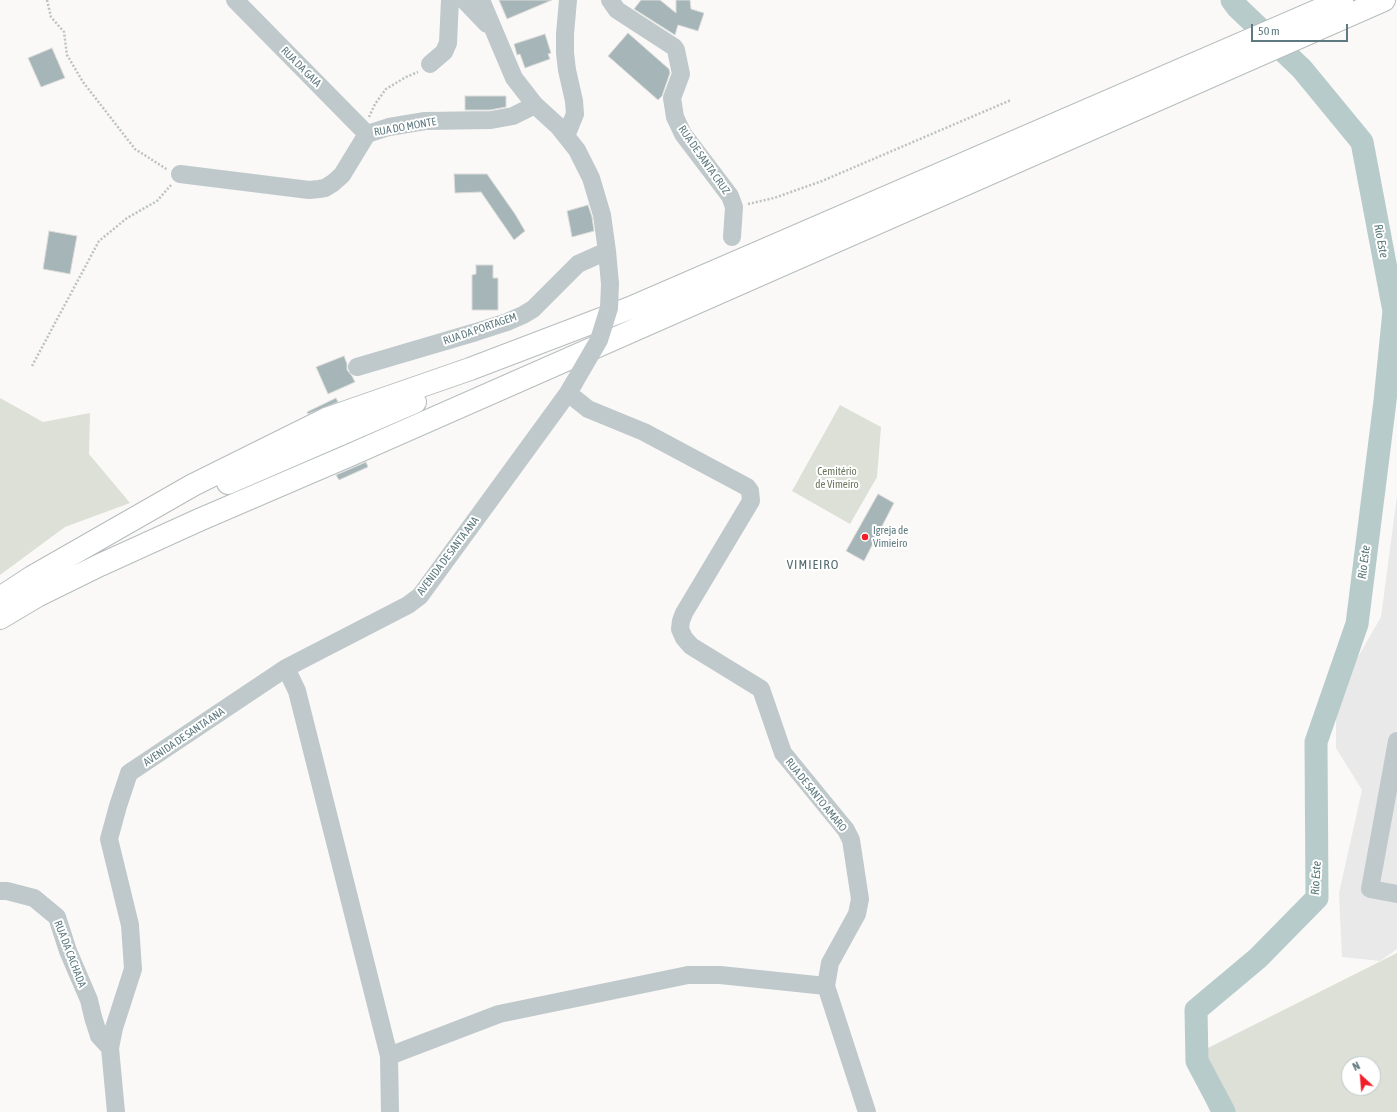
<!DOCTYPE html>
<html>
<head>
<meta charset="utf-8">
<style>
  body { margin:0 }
  #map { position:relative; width:1397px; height:1112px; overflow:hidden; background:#faf9f7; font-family:"Asap Condensed",sans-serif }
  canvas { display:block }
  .north { position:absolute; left:1341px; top:1056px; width:40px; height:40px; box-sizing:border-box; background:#fff; border:1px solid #bfc9cc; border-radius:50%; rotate:334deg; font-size:11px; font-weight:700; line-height:16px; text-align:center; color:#5e797f }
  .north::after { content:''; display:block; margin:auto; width:14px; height:18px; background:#f41d27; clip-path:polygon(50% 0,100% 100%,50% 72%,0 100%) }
  .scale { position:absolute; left:1251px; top:24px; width:97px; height:18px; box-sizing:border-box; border:2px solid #5e797f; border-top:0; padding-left:5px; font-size:12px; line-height:14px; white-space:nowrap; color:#5e797f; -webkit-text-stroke:3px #fff; paint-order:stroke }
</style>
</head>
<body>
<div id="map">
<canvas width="1397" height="1112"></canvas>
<div class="north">N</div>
<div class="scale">50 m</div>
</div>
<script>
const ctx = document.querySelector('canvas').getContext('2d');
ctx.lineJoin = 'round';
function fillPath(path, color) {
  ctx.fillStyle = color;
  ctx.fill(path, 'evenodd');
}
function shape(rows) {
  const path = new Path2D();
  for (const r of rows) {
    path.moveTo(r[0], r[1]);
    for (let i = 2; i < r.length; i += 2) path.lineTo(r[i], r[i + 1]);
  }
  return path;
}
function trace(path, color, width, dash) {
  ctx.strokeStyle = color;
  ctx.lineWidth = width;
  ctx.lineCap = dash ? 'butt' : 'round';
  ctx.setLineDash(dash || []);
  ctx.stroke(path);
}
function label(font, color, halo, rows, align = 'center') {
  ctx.font = font + ' "Asap Condensed",sans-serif';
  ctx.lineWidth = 4;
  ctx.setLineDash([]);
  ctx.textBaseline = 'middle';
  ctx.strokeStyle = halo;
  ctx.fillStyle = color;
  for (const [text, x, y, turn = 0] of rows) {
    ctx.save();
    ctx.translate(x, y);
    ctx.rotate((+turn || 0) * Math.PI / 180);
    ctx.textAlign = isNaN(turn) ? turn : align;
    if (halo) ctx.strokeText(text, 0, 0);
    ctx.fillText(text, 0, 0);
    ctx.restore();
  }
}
fillPath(shape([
  [1397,496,1397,949,1380,961,1342,957,1339,893,1362,790,1336,748,1336,715,1347,676,1381,617]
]), '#e8e9e8');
fillPath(shape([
  [0,398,43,422,90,413,89,454,130,503,65,527,0,575],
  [840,405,881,427,877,477,850,524,792,491],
  [1397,953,1397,1112,1210,1112,1188,1058],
  [1349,1064,1373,1064,1373,1088,1349,1088]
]), '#dce0d6');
trace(shape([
  [1224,1112,1197,1061,1196,1010,1258,958,1317,898,1316,742,1357,624,1385,401,1394,311,1362,142,1302,69,1238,8,1232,0]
]), '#b8cbcb', 23);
const building = shape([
  [499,0,552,0,507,19,499,0],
  [641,0,660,0,676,13,676,0,690,0,691,9,704,13,698,31,678,25,675,35,634,9,641,0],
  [628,33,669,69,670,73,662,96,658,100,608,56,628,33],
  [545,34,551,53,548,54,550,59,525,68,520,54,517,55,514,44,545,34],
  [52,48,65,78,41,87,28,58,52,48],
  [465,96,506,96,506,107,490,110,465,110,465,96],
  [454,174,487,174,515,214,525,231,514,240,481,192,455,193,454,174],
  [588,205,592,217,594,231,572,237,567,211,588,205],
  [49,231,77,236,70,274,43,269,49,231],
  [476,265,493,265,493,278,498,278,498,310,472,310,472,275,476,274,476,265],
  [344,356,347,364,347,370,352,376,355,382,328,394,316,367,344,356],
  [336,398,338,402,308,414,307,412,336,398],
  [366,462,368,467,339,480,336,475,366,462],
  [878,494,894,503,864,561,846,551,878,494]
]);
fillPath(building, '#a6b6b8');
trace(building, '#dcdbd9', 1);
const highway = shape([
  [228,483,415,402],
  [0,598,32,577,193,485,326,419,470,369,630,308,1342,0],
  [0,618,37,596,100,565,199,520,348,456,1384,0]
]);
trace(highway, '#b5bcbe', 24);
trace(shape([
  [47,0,51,17,64,32,67,55,83,82,135,149,168,170],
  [369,117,375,104,386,89,406,77,418,72],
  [748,204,774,198,822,181,1011,100],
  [32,366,99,241,127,218,157,201,171,185]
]), '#bcc2c3', 2.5, [2, 2]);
trace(shape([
  [235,0,367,134],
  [464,0,487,24],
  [481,0,514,78,535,105,558,126,577,150,591,178,602,215,607,251,610,284],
  [610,0,617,10,674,47,676,50,681,74,672,98,675,117,683,134,730,196,734,207,732,237],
  [430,64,444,52,448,43,450,0],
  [566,136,575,114,574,101,567,70,565,53,565,34,568,0],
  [180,174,309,190,319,189,325,188,333,183,342,175,367,134,389,127,425,121,491,120,513,116,535,105],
  [357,367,476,332,507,322,523,315,533,309,578,264,607,251],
  [568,393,588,409,644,432,747,487,750,491,751,501,684,613,681,621,680,629,684,638,691,646,761,689,783,753,846,830,851,840,860,899,857,914,830,963,826,986,867,1112],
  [286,668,297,691,389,1056,390,1112],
  [1397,741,1370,889,1397,894],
  [0,891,7,891,34,898,57,917,68,951,89,1000,93,1017,99,1036,110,1048],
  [389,1056,499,1014,688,975,720,975,826,986],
  [116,1112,110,1048,114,1028,133,969,130,925,109,839,118,806,129,773,286,668,408,605,420,596,568,393,574,383]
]), '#bfc8ca', 18);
trace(highway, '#fff', 22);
trace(shape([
  [574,383,599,340,609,308,610,284]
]), '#bfc8ca', 18);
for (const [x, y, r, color] of [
  [865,537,4,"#f41d27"]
]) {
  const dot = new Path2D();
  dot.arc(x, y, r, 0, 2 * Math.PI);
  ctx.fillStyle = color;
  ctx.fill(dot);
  trace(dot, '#fff', 1.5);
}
label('11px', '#5e797f', '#fff', [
  ["RUA DA GAIA",301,67,45],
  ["RUA DO MONTE",405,127,-10],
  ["RUA DE SANTA CRUZ",704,160,55],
  ["RUA DA PORTAGEM",480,329,-19],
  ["AVENIDA DE SANTA ANA",448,556,-53],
  ["AVENIDA DE SANTA ANA",184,737,-34],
  ["RUA DE SANTO AMARO",816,795,51],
  ["RUA DA CACHADA",70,954,69]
]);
label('11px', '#69765d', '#fff', [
  ["Cemitério",837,472],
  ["de Vimeiro",837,485]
]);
label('11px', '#5e797f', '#fff', [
  ["Igreja de",873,531],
  ["Vimieiro",873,544]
], 'left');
label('italic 12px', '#587776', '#fff', [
  ["Rio Este",1381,241,79],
  ["Rio Este",1364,562,-83],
  ["Rio Este",1316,878,-87]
]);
ctx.letterSpacing = '1px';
label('13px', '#546b6f', '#fff', [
  ["VIMIEIRO",813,565]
]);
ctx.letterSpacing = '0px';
</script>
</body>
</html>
